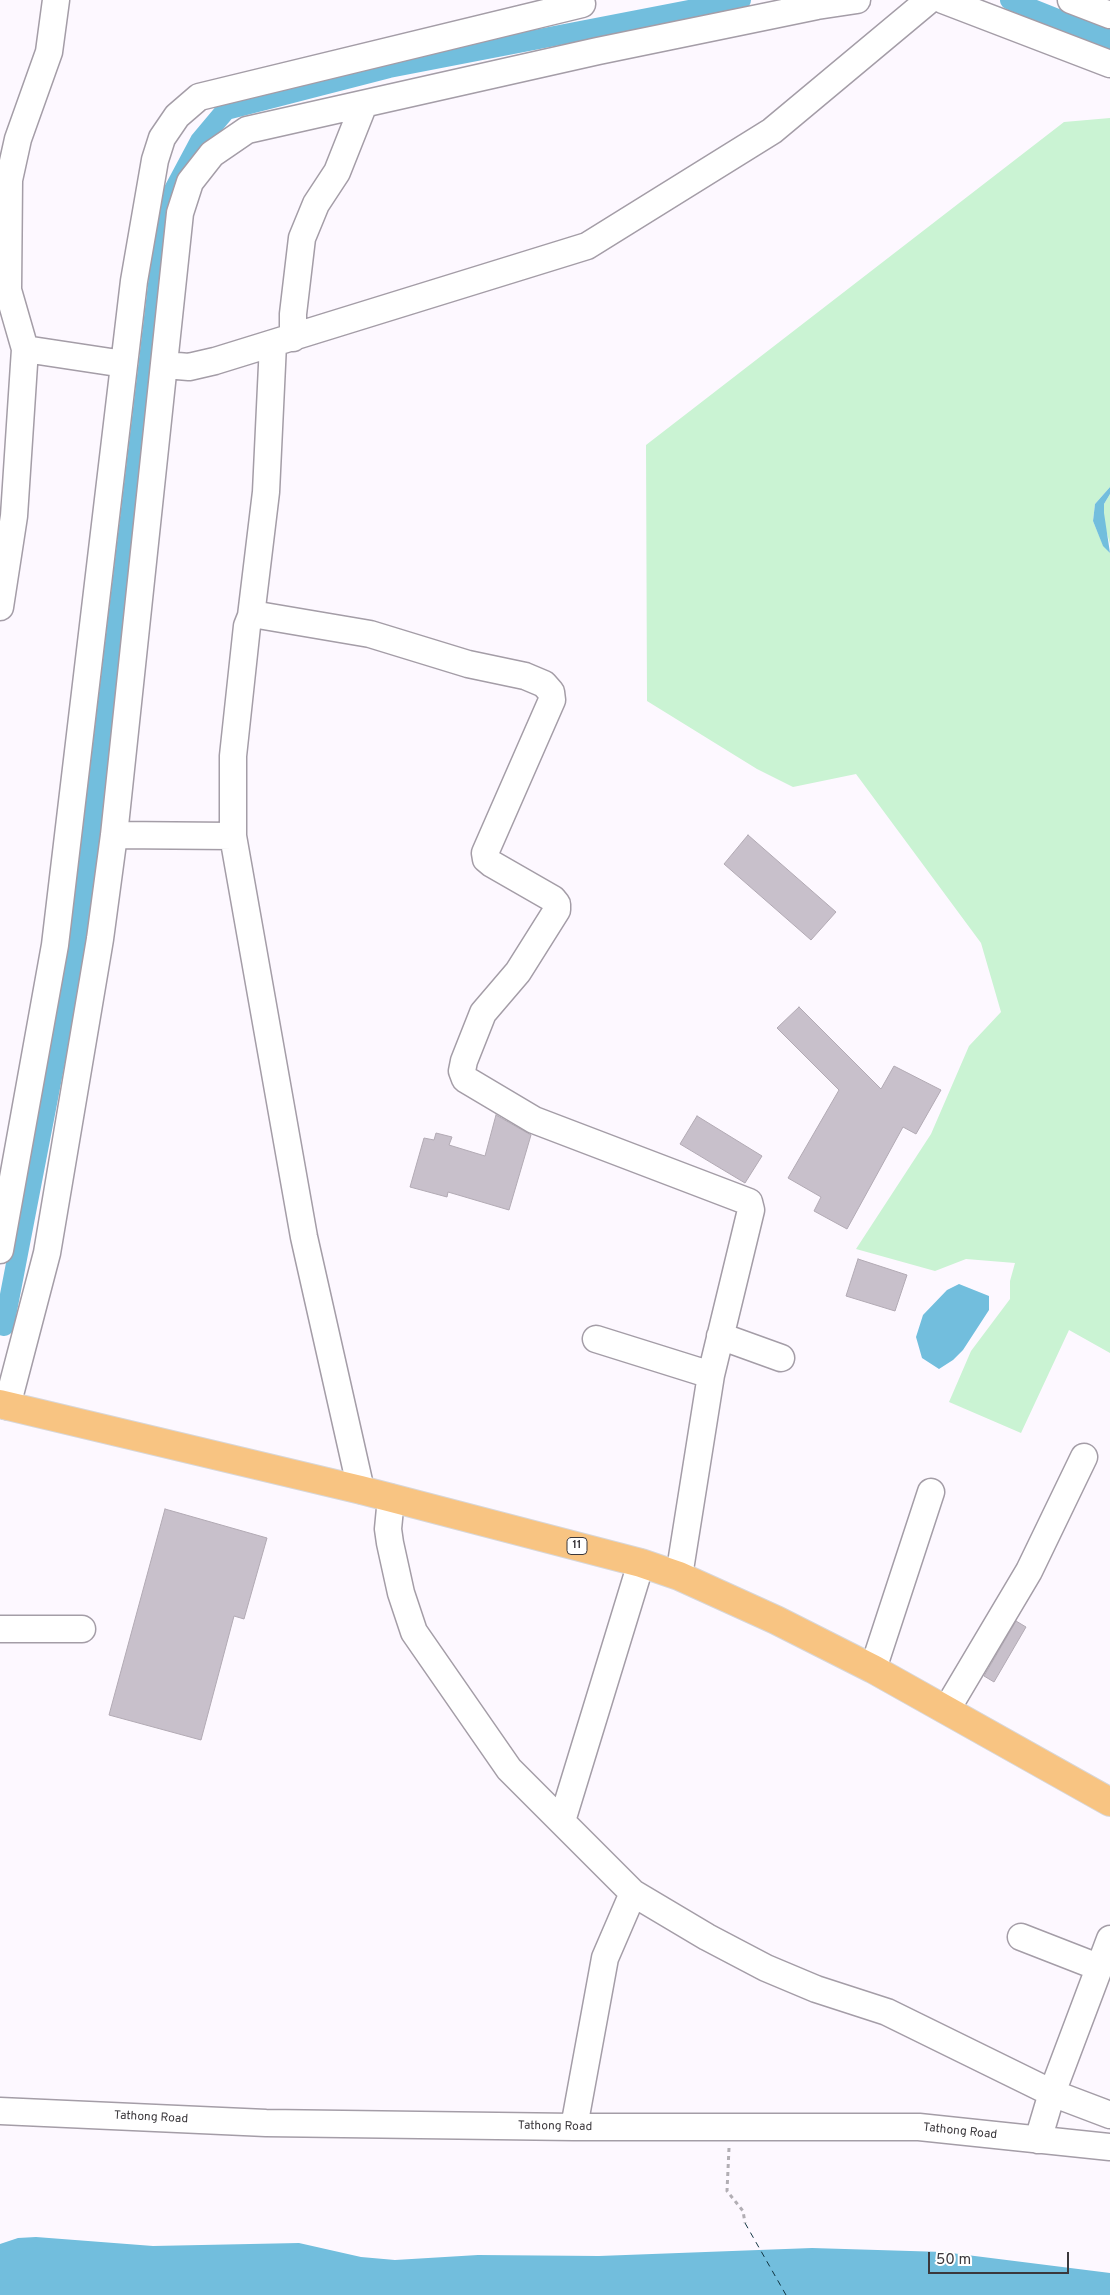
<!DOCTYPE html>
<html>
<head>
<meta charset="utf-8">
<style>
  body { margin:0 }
  #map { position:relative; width:1110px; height:2295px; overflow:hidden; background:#fdf8ff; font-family:Overpass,sans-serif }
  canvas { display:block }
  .scale { position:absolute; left:928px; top:2252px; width:141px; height:22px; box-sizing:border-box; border:2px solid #3b383c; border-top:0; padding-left:6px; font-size:15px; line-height:18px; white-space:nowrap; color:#3b383c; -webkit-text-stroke:4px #fff; paint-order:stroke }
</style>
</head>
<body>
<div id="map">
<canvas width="1110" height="2295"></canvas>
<div class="scale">50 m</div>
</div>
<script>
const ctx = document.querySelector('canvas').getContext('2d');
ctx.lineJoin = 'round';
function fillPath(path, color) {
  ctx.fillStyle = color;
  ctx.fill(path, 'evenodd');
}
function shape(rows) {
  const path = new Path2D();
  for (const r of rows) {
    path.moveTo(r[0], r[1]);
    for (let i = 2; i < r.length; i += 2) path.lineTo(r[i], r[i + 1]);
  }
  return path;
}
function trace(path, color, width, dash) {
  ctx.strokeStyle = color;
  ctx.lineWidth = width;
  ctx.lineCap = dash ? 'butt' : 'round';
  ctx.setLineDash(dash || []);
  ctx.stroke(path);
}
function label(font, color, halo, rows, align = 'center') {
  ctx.font = font + ' Overpass,sans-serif';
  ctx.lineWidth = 4;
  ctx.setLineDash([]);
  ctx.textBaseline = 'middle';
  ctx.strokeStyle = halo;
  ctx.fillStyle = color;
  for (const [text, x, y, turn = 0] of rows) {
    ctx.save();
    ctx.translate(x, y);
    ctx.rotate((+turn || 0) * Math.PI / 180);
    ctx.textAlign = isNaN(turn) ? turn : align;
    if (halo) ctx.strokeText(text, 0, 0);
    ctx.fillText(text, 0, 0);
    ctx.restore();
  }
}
fillPath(shape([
  [1110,118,1110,487,1095,504,1093,521,1103,545,1110,553,1110,1353,1069,1330,1021,1433,949,1402,971,1351,1010,1299,1010,1281,1015,1263,966,1259,935,1271,856,1249,931,1134,969,1046,1001,1012,981,943,856,774,793,787,757,769,647,701,646,445,1064,122],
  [1110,494,1110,544,1104,523,1104,504]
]), '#caf3d3');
fillPath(shape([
  [1110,487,1110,494,1104,504,1104,513,1110,553,1103,546,1093,521,1095,504],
  [959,1284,989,1296,989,1310,963,1350,953,1360,939,1369,922,1358,916,1337,923,1315,947,1290],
  [36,2237,153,2246,299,2243,361,2257,395,2260,478,2255,599,2256,812,2248,943,2252,1110,2273,1110,2295,0,2295,0,2244,18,2238]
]), '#72bedd');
trace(shape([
  [1010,0,1110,40],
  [4,1326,81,927,168,201,200,141,226,110,389,68,741,0]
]), '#72bedd', 20);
trace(shape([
  [745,2223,786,2295]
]), '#113542', 1, [6, 5]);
const building = shape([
  [748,835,836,912,811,940,724,864,748,835],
  [799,1007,881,1089,894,1066,941,1090,916,1134,903,1127,847,1229,814,1211,821,1197,788,1178,839,1090,777,1028,799,1007],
  [496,1115,531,1135,509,1210,448,1192,447,1197,410,1187,424,1138,434,1140,436,1133,452,1137,449,1145,485,1156,496,1115],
  [697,1116,762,1156,745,1183,680,1144,697,1116],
  [858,1259,907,1275,895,1311,846,1296,858,1259],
  [165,1509,267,1538,244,1619,234,1616,201,1740,109,1715,165,1509],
  [1016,1621,1026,1627,994,1682,984,1676,1016,1621]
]);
fillPath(building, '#c8c0cb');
trace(building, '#b2aab4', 1);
const minor = shape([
  [943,0,1110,64],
  [1071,0,1110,15],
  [293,338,293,314,302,238,316,204,337,172,364,104],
  [25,349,124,364],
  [165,365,189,367,215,361,587,246,772,131,929,0],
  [0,607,14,516,25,349,8,290,9,180,18,139,49,52,56,0],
  [251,616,266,492,273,344],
  [114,835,233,836],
  [0,1250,55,945,134,281,155,160,162,138,177,116,199,97,582,4],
  [720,1336,781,1358],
  [596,1339,711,1375],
  [7,1406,47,1253,100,939,114,835,180,213,190,182,212,154,247,130,598,51,817,6,857,0],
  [361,1490,304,1237,233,836,233,756,247,626,251,616,258,615,370,634,468,664,525,676,544,684,551,692,552,700,485,853,486,859,492,864,553,899,557,904,557,910,518,972,483,1013,464,1061,462,1071,465,1079,534,1120,749,1202,751,1210,711,1375,679,1576],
  [391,1498,388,1529,390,1543,401,1593,414,1632,509,1769,633,1893,707,1937,766,1968,816,1989,887,2012,1052,2093,1110,2115],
  [0,1629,82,1629],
  [873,1669,931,1492],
  [947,1709,1029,1571,1084,1457],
  [562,1821,641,1563],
  [1021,1937,1098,1967],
  [0,2111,266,2123,574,2127,919,2127,1110,2147],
  [574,2127,605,1958,633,1893],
  [1038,2140,1052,2093,1110,1939]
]);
const highway = shape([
  [0,1404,361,1490,641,1563,679,1576,776,1620,873,1669,1110,1802]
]);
trace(minor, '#a49da7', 29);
trace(highway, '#d8d7d8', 30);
trace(shape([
  [729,2148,727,2191,743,2211,745,2223]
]), '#b2aeb4', 3, [4, 4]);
trace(minor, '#fff', 26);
trace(highway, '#f8c482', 28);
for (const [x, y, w] of [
  [577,1546,20]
]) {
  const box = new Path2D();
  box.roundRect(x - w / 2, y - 8.5, w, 17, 4);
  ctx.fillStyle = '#fff';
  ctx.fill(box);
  trace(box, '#3b383c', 1);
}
label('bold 11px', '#3b383c', null, [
  ["11",577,1546]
]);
label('12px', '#3b383c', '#fff', [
  ["Tathong Road",151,2118,3],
  ["Tathong Road",555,2127,1],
  ["Tathong Road",960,2132,6]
]);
</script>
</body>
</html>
